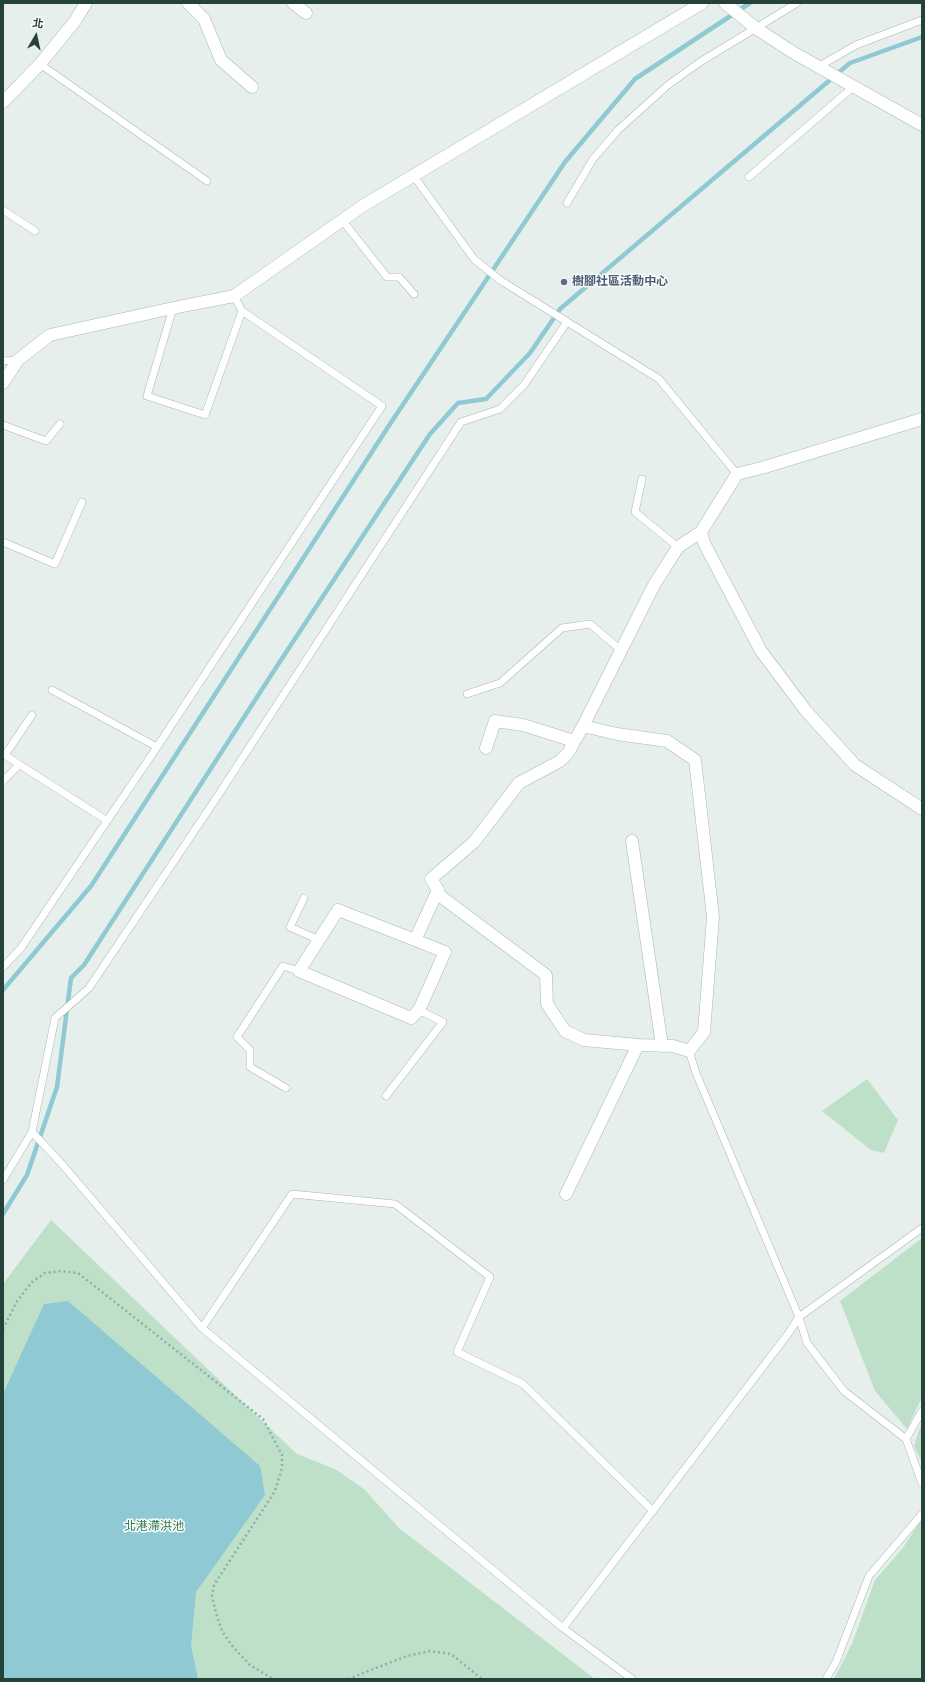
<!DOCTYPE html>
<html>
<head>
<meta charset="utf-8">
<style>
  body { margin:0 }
  #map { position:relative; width:925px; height:1682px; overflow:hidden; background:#e6efeb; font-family:"DejaVu Sans","Noto Sans TC",sans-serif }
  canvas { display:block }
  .frame { position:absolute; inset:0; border:4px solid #24423a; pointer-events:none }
  .north { position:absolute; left:16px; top:16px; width:40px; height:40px; -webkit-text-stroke:3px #f7fbf9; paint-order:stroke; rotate:9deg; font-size:11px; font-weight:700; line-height:16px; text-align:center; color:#24423a }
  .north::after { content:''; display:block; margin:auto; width:14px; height:18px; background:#24423a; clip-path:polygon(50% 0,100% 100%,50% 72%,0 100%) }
</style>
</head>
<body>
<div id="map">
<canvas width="925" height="1682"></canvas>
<div class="frame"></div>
<div class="north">北</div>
</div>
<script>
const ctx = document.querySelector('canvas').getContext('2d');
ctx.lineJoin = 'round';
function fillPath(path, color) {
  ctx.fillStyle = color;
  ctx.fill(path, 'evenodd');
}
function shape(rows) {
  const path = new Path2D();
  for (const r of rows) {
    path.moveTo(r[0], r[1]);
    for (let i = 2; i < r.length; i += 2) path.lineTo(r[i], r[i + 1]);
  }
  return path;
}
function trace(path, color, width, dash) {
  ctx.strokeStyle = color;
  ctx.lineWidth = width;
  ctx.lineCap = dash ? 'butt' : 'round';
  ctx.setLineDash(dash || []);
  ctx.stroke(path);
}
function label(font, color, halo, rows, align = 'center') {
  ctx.font = font + ' "DejaVu Sans","Noto Sans TC",sans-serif';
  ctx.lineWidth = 3;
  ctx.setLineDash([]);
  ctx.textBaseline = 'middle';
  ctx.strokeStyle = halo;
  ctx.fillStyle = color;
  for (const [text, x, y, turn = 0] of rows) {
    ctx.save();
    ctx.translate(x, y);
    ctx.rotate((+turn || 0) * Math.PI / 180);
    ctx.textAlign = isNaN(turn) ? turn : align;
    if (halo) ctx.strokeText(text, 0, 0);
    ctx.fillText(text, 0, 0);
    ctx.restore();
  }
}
fillPath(shape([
  [867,1079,898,1120,884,1153,871,1150,822,1111],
  [51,1220,297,1454,335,1469,364,1489,399,1528,595,1679,3,1679,3,1284],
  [922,1238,922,1397,907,1429,875,1391,840,1301],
  [922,1422,922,1462,914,1446],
  [922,1519,922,1679,834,1679,852,1644,875,1580,902,1549]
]), '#bfe0c8');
fillPath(shape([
  [68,1301,260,1466,265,1495,196,1592,191,1646,198,1679,3,1679,3,1394,44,1304]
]), '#8ec9d4');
trace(shape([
  [3,990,91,886,390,424,565,162,635,79,750,3],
  [3,1214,27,1175,57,1087,71,978,84,965,279,663,430,434,458,403,486,399,530,353,560,309,850,63,922,37]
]), '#8ec9d4', 4.5);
const service = shape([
  [40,64,207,181],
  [818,67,856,45,922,20],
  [413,175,474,259,500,280,659,379,737,474],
  [749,177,853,87],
  [567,203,593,159,618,130,668,85,700,62,797,3],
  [3,210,35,231],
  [342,220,387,277,399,277,414,294],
  [173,308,147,396,205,415,242,311],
  [3,361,18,360],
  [3,425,46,441,60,424],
  [642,479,635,512,678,547],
  [3,542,55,564,82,502],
  [52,690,157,747],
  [467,694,500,683,562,628,590,624,622,651],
  [3,754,106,820],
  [5,755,32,715],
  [3,781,19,765],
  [304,898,290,927,319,940],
  [3,967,21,948,157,747,382,406,242,311,234,296],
  [689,1051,696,1073,799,1317,807,1343,844,1391,906,1439,922,1483],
  [286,1088,250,1067,250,1050,237,1037,283,966,299,971],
  [386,1096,443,1022,419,1010],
  [32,1132,61,1163,202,1328,563,1628,632,1679],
  [3,1180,32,1132,55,1018,89,988,219,794,461,422,500,409,524,385,567,322],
  [202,1328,292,1194,395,1204,490,1277,457,1352,523,1384,653,1511],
  [906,1439,922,1411],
  [563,1628,788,1334,799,1317,922,1228],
  [826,1679,836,1662,869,1576,922,1514]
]);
const minor = shape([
  [188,3,204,19,221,60,252,87],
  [293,3,306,13],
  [3,102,40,64,75,21,86,3],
  [701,532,704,543,761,651,806,711,855,765,922,809],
  [583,726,568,753,560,761,519,783,474,842,431,879,438,890,439,895,546,975,547,1004,565,1031,584,1040,638,1045,673,1046,689,1051,704,1032,713,917,695,760,667,741,617,734,583,726,654,585,678,547,701,532,737,474,765,467,922,419],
  [486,748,495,721,523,725,574,741],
  [632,841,662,1046],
  [415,940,445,952,419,1010,411,1018,299,971,338,910,415,940,438,890],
  [566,1194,638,1045]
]);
const tertiary = shape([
  [725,3,757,29,794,53,922,125],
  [3,383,18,360,50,335,173,308,234,296,361,207,702,3]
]);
trace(service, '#a8b8b2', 8);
trace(minor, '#a8b8b2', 13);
trace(tertiary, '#a8b8b2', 13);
trace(shape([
  [3,1329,17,1301,32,1282,45,1273,61,1271,78,1273,263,1419,282,1455,282,1468,275,1491,214,1585,212,1596,216,1613,222,1631,233,1647,250,1665,273,1679],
  [348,1679,407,1656,430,1651,451,1654,482,1679]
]), '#86b3a5', 2.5, [2, 3]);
trace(service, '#fff', 7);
trace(minor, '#fff', 12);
trace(tertiary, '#fff', 12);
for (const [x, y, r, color] of [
  [564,282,4,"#5c6f8a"]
]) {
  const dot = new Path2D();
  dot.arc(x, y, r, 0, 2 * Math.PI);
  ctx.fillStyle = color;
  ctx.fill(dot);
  trace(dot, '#f7fbf9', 1.5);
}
label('bold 12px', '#4e5e75', '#f7fbf9', [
  ["樹腳社區活動中心",572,282]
], 'left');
label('12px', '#2d7a4b', '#f7fbf9', [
  ["北港滯洪池",154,1527]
]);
</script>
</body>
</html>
